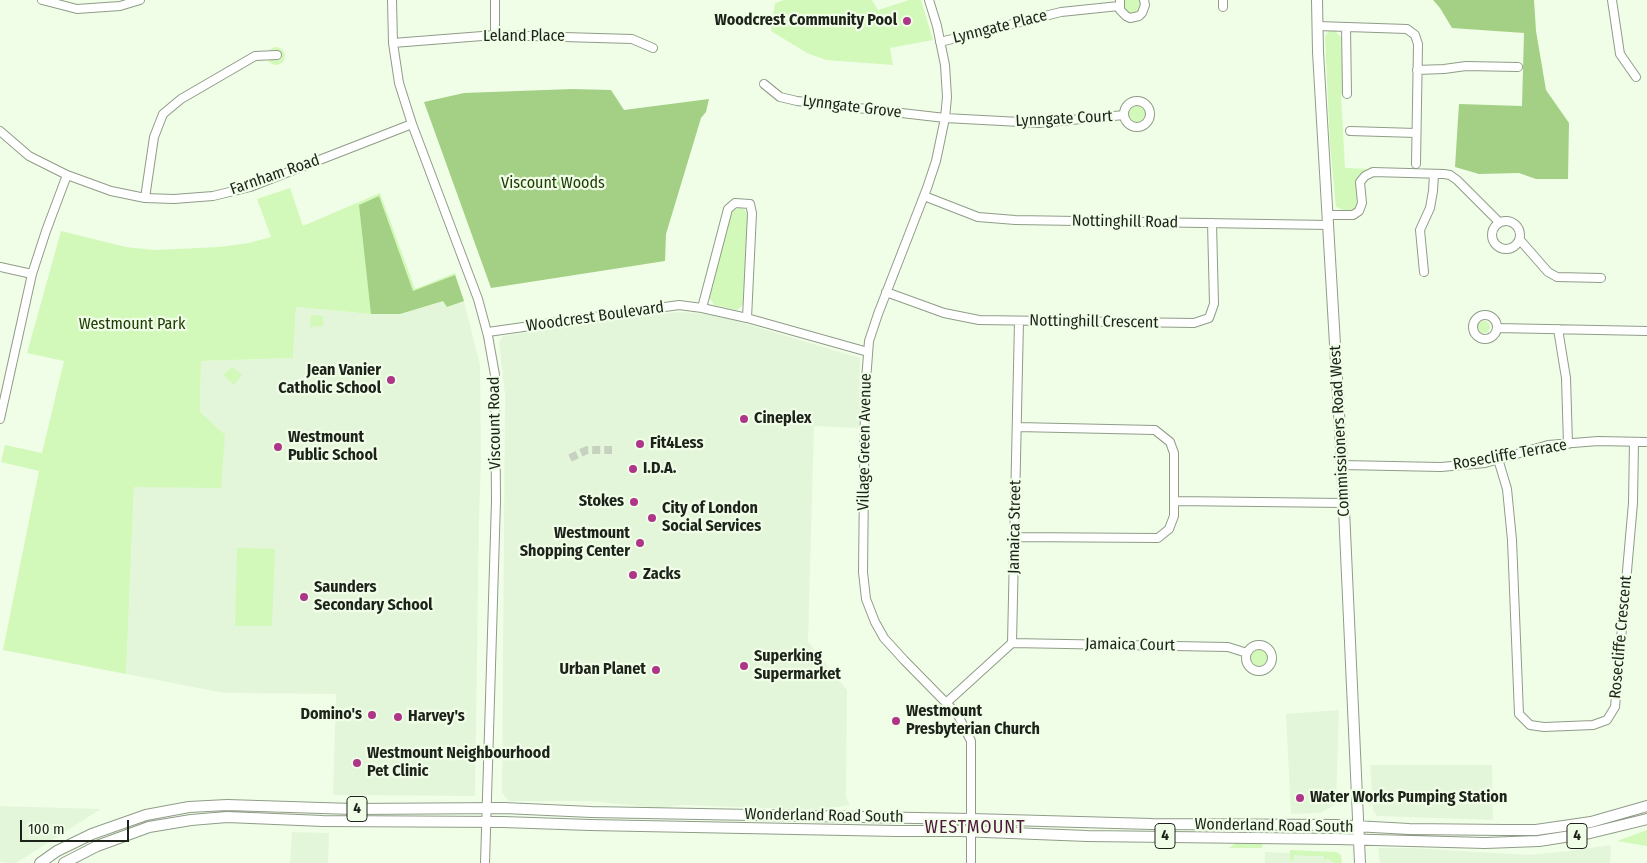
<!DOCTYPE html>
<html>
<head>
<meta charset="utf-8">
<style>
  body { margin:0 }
  #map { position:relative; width:1647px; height:863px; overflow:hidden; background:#f0fee8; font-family:"Fira Sans Condensed",sans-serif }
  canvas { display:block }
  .scale { position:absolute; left:20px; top:820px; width:109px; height:22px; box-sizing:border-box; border:2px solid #1d221a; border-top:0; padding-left:6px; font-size:15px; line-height:18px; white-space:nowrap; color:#1d221a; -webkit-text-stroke:4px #f0fee8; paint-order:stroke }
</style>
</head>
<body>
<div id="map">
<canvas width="1647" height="863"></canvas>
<div class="scale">100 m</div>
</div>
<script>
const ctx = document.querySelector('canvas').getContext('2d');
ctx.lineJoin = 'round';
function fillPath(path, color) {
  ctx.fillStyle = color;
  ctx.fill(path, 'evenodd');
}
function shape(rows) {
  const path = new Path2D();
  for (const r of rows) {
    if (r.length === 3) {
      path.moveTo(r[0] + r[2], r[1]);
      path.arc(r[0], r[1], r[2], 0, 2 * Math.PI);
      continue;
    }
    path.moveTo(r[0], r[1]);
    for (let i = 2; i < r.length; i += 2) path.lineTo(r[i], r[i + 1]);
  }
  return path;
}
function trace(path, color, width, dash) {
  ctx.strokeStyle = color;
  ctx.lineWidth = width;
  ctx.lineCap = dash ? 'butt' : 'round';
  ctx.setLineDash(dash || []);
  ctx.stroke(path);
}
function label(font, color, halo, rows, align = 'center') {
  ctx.font = font + ' "Fira Sans Condensed",sans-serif';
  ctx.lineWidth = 4.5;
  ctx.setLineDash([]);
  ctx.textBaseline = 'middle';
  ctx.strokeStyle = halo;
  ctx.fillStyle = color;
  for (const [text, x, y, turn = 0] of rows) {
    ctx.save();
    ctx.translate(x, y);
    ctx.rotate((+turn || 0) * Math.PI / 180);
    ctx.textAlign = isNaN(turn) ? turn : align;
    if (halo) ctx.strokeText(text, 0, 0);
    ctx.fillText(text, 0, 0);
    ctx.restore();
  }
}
fillPath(shape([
  [443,301,447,307,464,301,480,365,481,461,479,520,475,796,333,795,336,694,224,693,126,674,134,487,221,487,200,412,201,361,293,358,296,307,371,314,400,314],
  [682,312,704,314,733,320,860,358,859,428,814,426,808,642,847,690,846,797,850,805,820,810,683,805,659,808,589,801,509,801,502,793,505,395,499,342,503,336,657,314],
  [1339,710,1336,804,1320,813,1291,814,1286,714],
  [1370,765,1492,765,1493,820,1377,816,1373,810],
  [0,806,101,809,16,863,9,863,0,862],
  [292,832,329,833,328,863,290,863],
  [1611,845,1610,863,1380,863,1378,848,1411,848,1528,855,1569,851],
  [1265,852,1338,855,1338,863,1265,863]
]), '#e4f6d9');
fillPath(shape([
  [784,0,872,0,878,10,909,0,921,0,933,40,890,48,893,65,826,60,807,53,771,31,775,3],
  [1125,0,1140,0,1141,4,1140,9,1136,13,1128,12,1123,5],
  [1329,31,1335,31,1341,37,1343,94,1341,95,1345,168,1370,169,1359,175,1356,179,1357,208,1354,210,1343,210,1336,207,1330,145,1325,36],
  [276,56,9],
  [1137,114,9],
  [290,188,303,226,380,193,415,289,455,273,464,301,447,307,443,301,400,314,371,314,296,307,293,358,201,361,200,412,225,435,221,488,134,487,126,674,3,650,39,471,1,462,5,445,42,453,64,361,27,353,61,231,126,247,154,250,219,247,249,243,271,237,257,199],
  [738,208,744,209,747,214,748,224,745,303,737,310,714,305,709,297,729,217,733,211],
  [311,315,323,316,323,326,310,327],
  [1484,327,6],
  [232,367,242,375,234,385,223,375],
  [237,548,275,549,272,626,235,626],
  [1260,658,9],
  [1647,830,1647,846,1617,841],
  [1236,843,1263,843,1262,848,1229,848],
  [1290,850,1336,852,1341,855,1342,863,1334,863,1328,858,1324,861,1324,856,1308,856,1294,855,1294,860,1292,861,1290,859]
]), '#d2f9ba');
fillPath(shape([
  [1433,0,1534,0,1536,31,1546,90,1569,123,1568,179,1536,179,1519,173,1479,174,1455,167,1459,104,1522,106,1524,33,1452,28,1440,8],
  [572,89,611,90,624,110,709,99,706,112,701,118,666,234,665,261,491,288,424,102,464,93],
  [379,196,413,291,455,275,464,301,447,307,443,301,400,314,371,314,359,205]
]), '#a3d085');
trace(shape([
  [570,458,587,450,612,450]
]), '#c6d2bf', 8, [8, 4]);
const minor = shape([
  [42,0,77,9,120,6,140,0],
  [392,0,393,43,399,83,412,124,478,299,488,336,495,375,496,501,485,863],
  [929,0,937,26,945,65,947,97,945,118,936,161,927,188,878,314,869,341,865,394,863,572,866,599,875,622,884,638,904,660,958,715,971,741,971,863],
  [1120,0,1120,10,1126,16,1130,18,1139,16,1142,13,1145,5,1144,0],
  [1223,0,1223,7],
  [1612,0,1620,54,1636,77],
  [1318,26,1407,29,1415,35,1418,44,1416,164],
  [1346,27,1347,94],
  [495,35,495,0],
  [940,42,1061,12,1119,6],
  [393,43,495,35,632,39,653,48],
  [1417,70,1444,69,1466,66,1518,67],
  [764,84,780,97,797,101,945,118,1039,123,1124,115],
  [1137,114,13],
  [0,131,29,156,67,175,111,191,145,198,174,199,213,196,250,187,412,124],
  [1350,131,1416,133],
  [924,196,978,217,1015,220,1329,225],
  [145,198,154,137,163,114,181,99,255,56,277,55],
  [1328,215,1353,215,1359,211,1362,203,1360,182,1365,176,1373,172,1444,174,1450,175,1457,180,1499,222],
  [1506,235,14],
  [1520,240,1548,272,1557,277,1601,278],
  [0,267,32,274],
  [1424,272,1420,230,1430,208,1433,191,1434,174],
  [886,292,944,313,979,320,1194,323,1209,318,1214,304,1212,223],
  [702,308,747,318],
  [1485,327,12],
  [1497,328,1647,331],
  [1558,329,1566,378,1568,444],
  [488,332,679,305,702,308,728,209,735,203,750,204,752,213,747,318,868,352],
  [0,419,32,274,46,231,67,175],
  [1498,459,1507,489,1512,540,1519,714,1530,725,1544,727,1593,725,1607,720,1615,707,1633,503,1634,442],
  [1342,465,1441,467,1485,463,1548,445,1598,441,1647,442],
  [1174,501,1344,503],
  [1015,537,1158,538,1169,529,1174,516,1174,453,1170,442,1155,430,1017,427],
  [1012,643,1228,647,1247,653],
  [1259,658,13],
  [946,703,1012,643,1019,321]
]);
const major = shape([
  [1317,0,1318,52,1342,465,1360,863],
  [40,863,57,851,92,834,146,815,189,807,227,805,353,809,504,808,591,812,971,819,1152,824,1336,825,1409,829,1505,830,1536,830,1591,822,1647,806],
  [64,863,97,846,149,827,191,820,227,817,323,821,503,822,590,825,897,831,960,831,1087,836,1337,839,1485,843,1539,841,1590,833,1647,819]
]);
trace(minor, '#909c88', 10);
trace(major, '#909c88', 12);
trace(minor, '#fff', 8);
trace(major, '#fff', 10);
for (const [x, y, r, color] of [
  [907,21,5,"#af3588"],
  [391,380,5,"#af3588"],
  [744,419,5,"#af3588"],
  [640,444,5,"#af3588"],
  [278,447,5,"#af3588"],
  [633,469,5,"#af3588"],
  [634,502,5,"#af3588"],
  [652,518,5,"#af3588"],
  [640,543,5,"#af3588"],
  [633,575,5,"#af3588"],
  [304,597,5,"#af3588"],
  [744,666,5,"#af3588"],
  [656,670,5,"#af3588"],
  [372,715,5,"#af3588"],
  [398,717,5,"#af3588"],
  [896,721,5,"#af3588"],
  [357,763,5,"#af3588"],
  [1300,798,5,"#af3588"]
]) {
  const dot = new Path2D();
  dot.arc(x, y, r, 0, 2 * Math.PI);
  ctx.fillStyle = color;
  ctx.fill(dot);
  trace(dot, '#f0fee8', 2);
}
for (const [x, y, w] of [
  [357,809,20],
  [1165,836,20],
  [1577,836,20]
]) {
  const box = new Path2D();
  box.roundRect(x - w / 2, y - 12.5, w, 25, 4);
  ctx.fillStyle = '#f0fee8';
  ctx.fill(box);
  trace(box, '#1d221a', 1);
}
label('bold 15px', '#1d221a', null, [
  ["4",357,809],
  ["4",1165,836],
  ["4",1577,836]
]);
label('bold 16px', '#1d221a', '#f0fee8', [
  ["Woodcrest Community Pool",897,21,"right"],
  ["Jean Vanier",381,371,"right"],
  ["Catholic School",381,389,"right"],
  ["Cineplex",754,419],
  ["Westmount",288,438],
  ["Public School",288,456],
  ["Fit4Less",650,444],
  ["I.D.A.",643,469],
  ["Stokes",624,502,"right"],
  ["City of London",662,509],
  ["Social Services",662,527],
  ["Westmount",630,534,"right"],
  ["Shopping Center",630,552,"right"],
  ["Zacks",643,575],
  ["Saunders",314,588],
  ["Secondary School",314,606],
  ["Superking",754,657],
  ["Supermarket",754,675],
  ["Urban Planet",646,670,"right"],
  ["Westmount",906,712],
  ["Presbyterian Church",906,730],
  ["Domino's",362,715,"right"],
  ["Harvey's",408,717],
  ["Westmount Neighbourhood",367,754],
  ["Pet Clinic",367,772],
  ["Water Works Pumping Station",1310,798]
], 'left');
label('16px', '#1d221a', '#f0fee8', [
  ["Lynngate Place",1000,27,-14],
  ["Leland Place",524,37],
  ["Lynngate Grove",852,107,7],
  ["Lynngate Court",1064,119,-3],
  ["Farnham Road",275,175,-19],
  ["Nottinghill Road",1125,222,1],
  ["Woodcrest Boulevard",595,317,-8],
  ["Nottinghill Crescent",1094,322,1],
  ["Viscount Road",495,423,-91],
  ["Commissioners Road West",1340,431,-93],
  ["Village Green Avenue",865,442,-89],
  ["Rosecliffe Terrace",1510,455,-10],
  ["Jamaica Street",1015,527,-89],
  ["Rosecliffe Crescent",1621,637,-85],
  ["Jamaica Court",1130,645,1],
  ["Wonderland Road South",824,816,1],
  ["Wonderland Road South",1274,826,1]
]);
label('16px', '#213c06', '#f0fee8', [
  ["Viscount Woods",553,184],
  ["Westmount Park",132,325]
]);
ctx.letterSpacing = '1px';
label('18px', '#50163d', '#f0fee8', [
  ["WESTMOUNT",975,828]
]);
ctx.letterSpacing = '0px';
</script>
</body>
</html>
